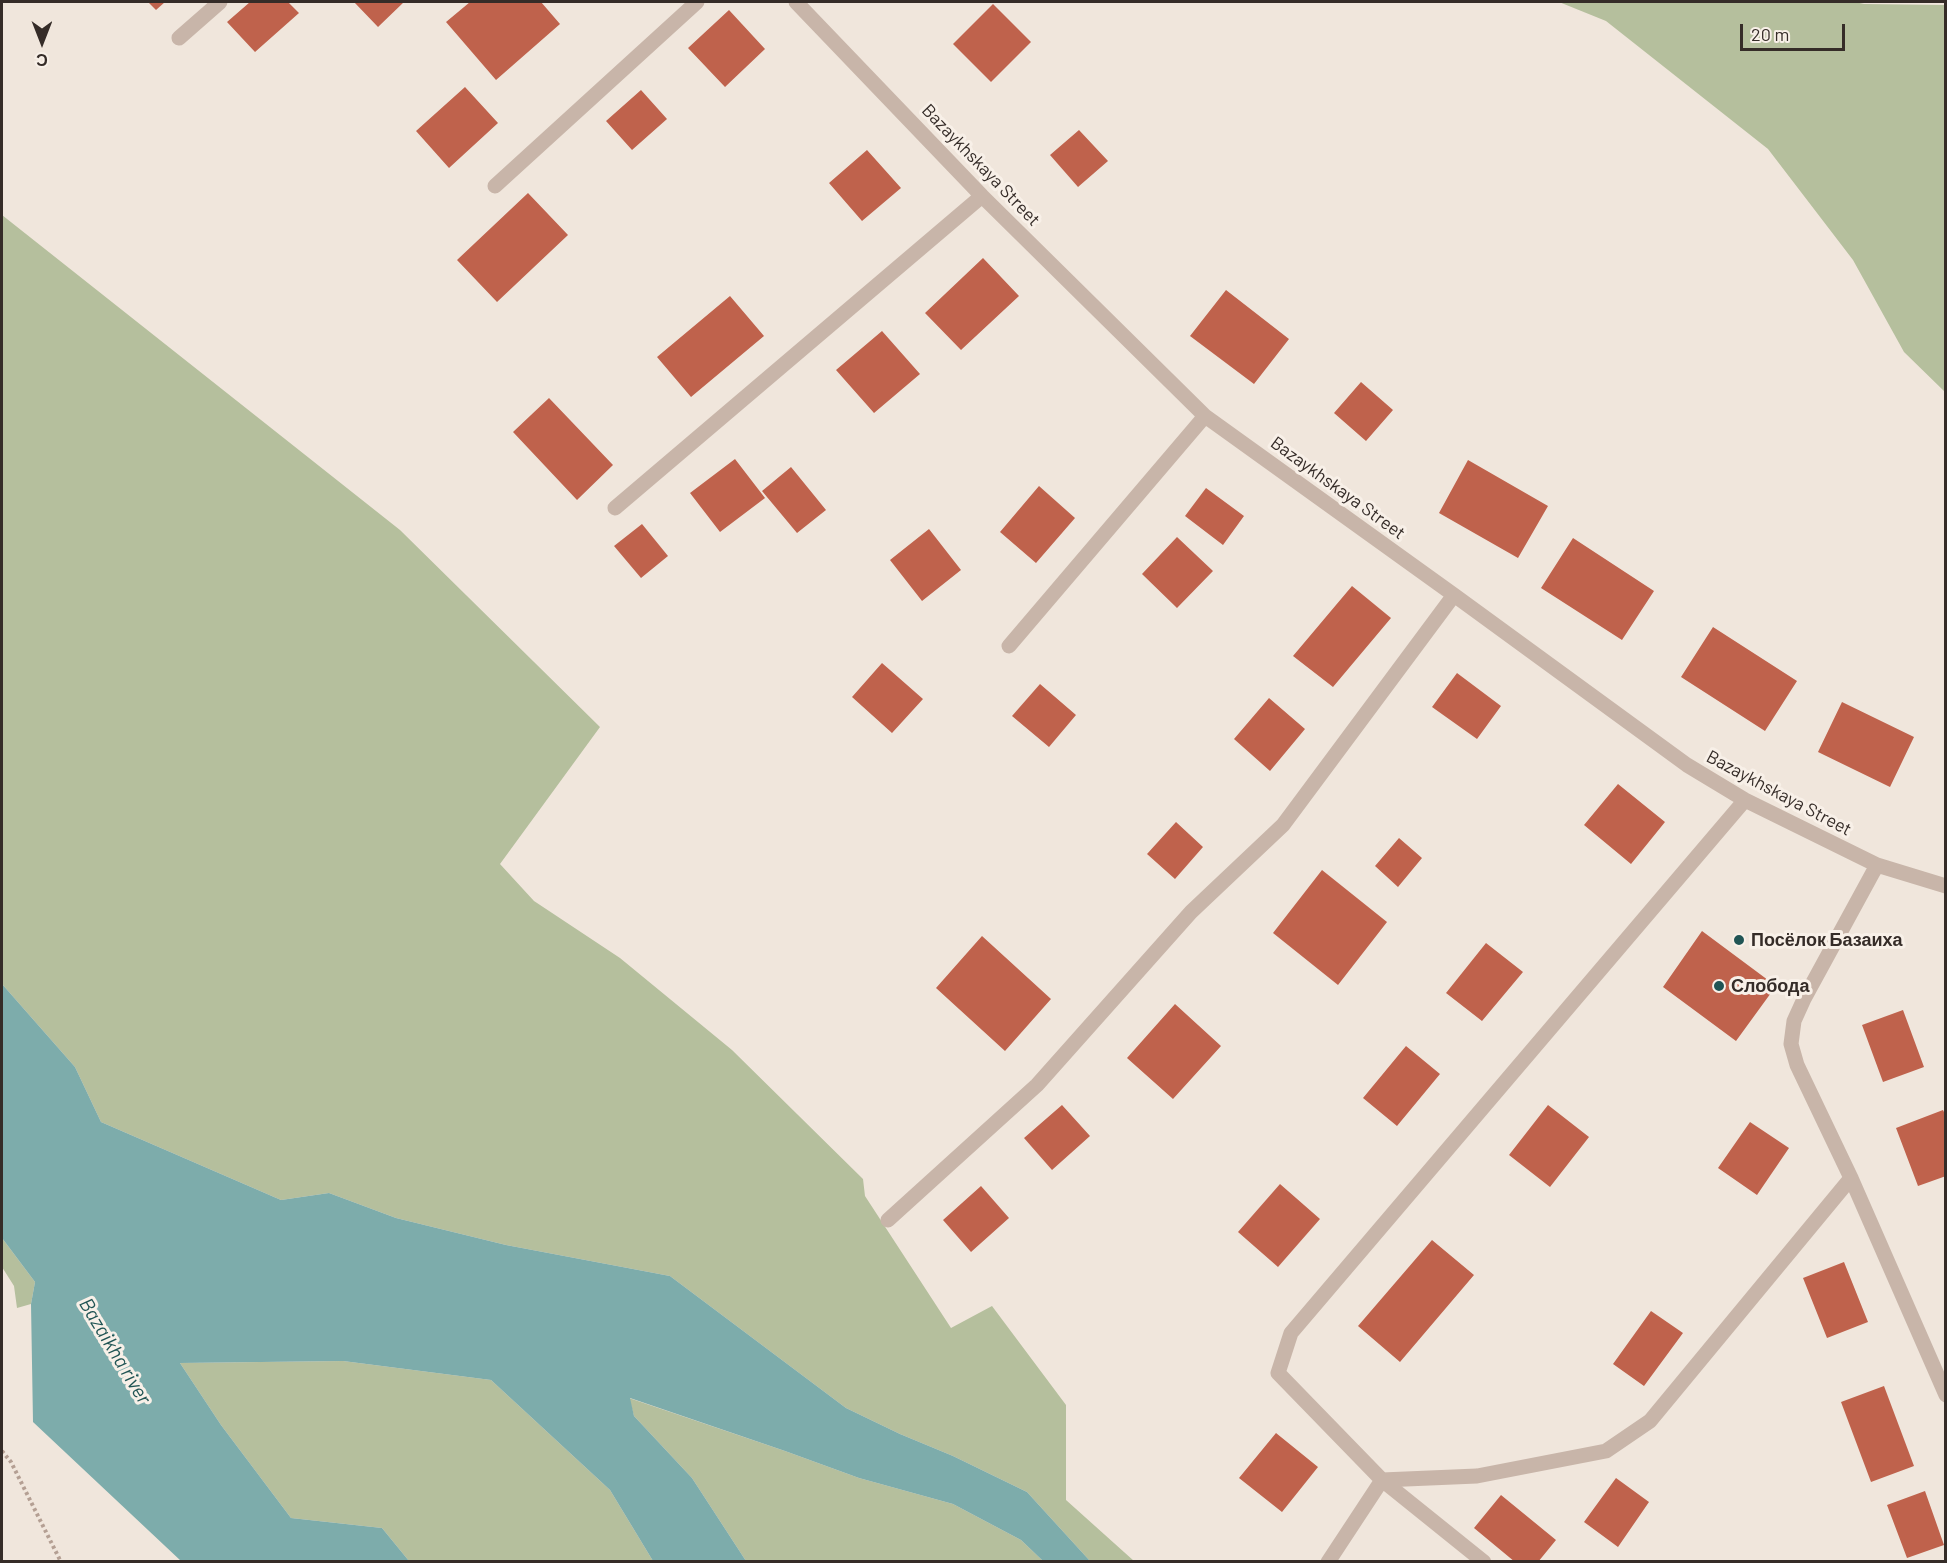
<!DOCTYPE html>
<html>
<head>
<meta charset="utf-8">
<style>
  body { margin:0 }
  #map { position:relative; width:1947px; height:1563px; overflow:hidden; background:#f0e6dc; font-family:Barlow,sans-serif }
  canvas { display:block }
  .frame { position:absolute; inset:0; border:3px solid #352c28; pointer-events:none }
  .north { position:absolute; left:12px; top:12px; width:60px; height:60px; -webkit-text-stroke:4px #f8f0e8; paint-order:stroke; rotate:180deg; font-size:16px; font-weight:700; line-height:24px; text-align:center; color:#352c28 }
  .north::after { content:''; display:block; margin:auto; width:21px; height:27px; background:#352c28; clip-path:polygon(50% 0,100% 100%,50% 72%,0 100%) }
  .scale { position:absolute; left:1740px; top:24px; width:105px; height:27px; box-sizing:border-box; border:3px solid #352c28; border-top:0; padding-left:8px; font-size:18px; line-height:21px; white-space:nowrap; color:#352c28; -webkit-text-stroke:4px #f8f0e8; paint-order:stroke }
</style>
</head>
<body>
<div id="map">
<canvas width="1947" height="1563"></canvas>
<div class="frame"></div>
<div class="north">С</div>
<div class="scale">20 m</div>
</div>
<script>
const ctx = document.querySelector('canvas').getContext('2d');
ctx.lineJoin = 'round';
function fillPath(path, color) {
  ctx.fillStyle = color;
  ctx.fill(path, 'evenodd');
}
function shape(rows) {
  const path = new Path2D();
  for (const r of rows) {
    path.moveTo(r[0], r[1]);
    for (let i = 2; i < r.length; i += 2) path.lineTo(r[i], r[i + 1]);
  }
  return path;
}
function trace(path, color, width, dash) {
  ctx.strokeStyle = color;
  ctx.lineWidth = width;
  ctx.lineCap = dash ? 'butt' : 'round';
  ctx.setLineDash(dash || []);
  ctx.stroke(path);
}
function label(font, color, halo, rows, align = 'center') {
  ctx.font = font + ' Barlow,sans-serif';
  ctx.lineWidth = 6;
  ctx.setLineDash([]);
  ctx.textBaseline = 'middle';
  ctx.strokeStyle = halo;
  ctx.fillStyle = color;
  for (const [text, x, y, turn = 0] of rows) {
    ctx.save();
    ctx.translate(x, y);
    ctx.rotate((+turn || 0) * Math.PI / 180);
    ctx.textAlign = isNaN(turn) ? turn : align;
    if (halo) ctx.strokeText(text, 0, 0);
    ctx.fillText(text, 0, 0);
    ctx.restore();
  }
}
fillPath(shape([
  [1559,2,1855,2,1864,4,1945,5,1945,392,1904,352,1853,260,1768,149,1606,21],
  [2,215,400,530,600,727,500,864,534,901,620,958,732,1050,863,1179,865,1196,951,1328,992,1306,1066,1405,1066,1500,1134,1561,1090,1561,1027,1492,953,1456,900,1434,846,1408,670,1276,506,1245,396,1218,329,1193,281,1200,101,1122,75,1067,2,984],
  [2,1238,35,1282,31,1304,17,1308,14,1286,2,1267],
  [343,1361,491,1380,610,1490,653,1561,409,1561,382,1528,291,1518,221,1425,180,1363],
  [629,1398,785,1451,859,1478,953,1504,1021,1540,1043,1561,746,1561,692,1478,634,1416]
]), '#b5bf9d');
fillPath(shape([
  [2,984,75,1067,101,1122,281,1200,329,1193,396,1218,506,1245,670,1276,846,1408,900,1434,953,1456,1027,1492,1090,1561,1043,1561,1021,1540,953,1504,859,1478,785,1451,630,1398,634,1416,692,1478,746,1561,653,1561,610,1490,491,1380,343,1361,180,1363,221,1425,291,1518,382,1528,409,1561,181,1561,33,1422,31,1304,35,1282,2,1238]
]), '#7dacab');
fillPath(shape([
  [148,2,165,2,156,10],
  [250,2,288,2,299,13,255,52,227,22],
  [354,2,404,2,378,27],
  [470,2,541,2,560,24,496,80,446,22],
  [993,4,1031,42,991,82,953,44],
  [729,10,765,49,725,87,688,48],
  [465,87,498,123,449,168,416,131],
  [641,90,667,119,632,150,606,121],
  [1079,130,1108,161,1078,187,1050,155],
  [867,150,901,188,862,221,829,183],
  [528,193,568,235,497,302,457,260],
  [983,258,1019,296,961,350,925,313],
  [1226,290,1289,339,1254,384,1190,336],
  [730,296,764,336,691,397,657,357],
  [882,331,920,374,874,413,836,370],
  [1361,382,1393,410,1366,441,1334,413],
  [549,398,613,465,577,500,513,432],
  [735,459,765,498,720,532,690,493],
  [1468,460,1548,506,1518,558,1439,513],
  [791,467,826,510,797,533,762,491],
  [1039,486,1075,518,1036,563,1000,532],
  [1206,488,1244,516,1223,545,1185,516],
  [642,524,668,556,641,578,614,546],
  [929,529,961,570,922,601,890,560],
  [1177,537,1213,571,1177,608,1142,574],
  [1573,538,1654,591,1622,640,1541,588],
  [1352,586,1391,618,1333,687,1293,656],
  [1713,627,1797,681,1765,731,1681,677],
  [882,663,923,699,892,733,852,697],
  [1457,673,1501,706,1477,739,1432,707],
  [1040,684,1076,715,1049,747,1012,716],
  [1269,698,1305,729,1270,771,1234,739],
  [1842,702,1914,737,1890,787,1818,752],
  [1618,784,1665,822,1631,864,1584,825],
  [1176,822,1203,847,1175,879,1147,854],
  [1399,838,1422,858,1398,887,1375,866],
  [1322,870,1387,922,1338,985,1273,933],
  [1702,931,1776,986,1736,1041,1663,987],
  [982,936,1051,999,1005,1051,936,988],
  [1486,943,1523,972,1482,1021,1446,993],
  [1175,1004,1221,1046,1173,1099,1127,1058],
  [1903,1010,1924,1067,1883,1082,1862,1025],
  [1406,1046,1440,1074,1397,1126,1363,1098],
  [1062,1105,1090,1136,1052,1170,1024,1138],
  [1548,1105,1589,1137,1550,1187,1509,1155],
  [1943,1110,1946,1116,1946,1176,1918,1186,1896,1128],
  [1750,1122,1789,1148,1757,1195,1718,1168],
  [1280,1184,1320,1219,1278,1267,1238,1232],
  [981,1186,1009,1218,971,1252,943,1220],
  [1432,1240,1474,1275,1400,1362,1358,1326],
  [1844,1262,1868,1322,1827,1338,1803,1278],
  [1651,1311,1683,1333,1644,1386,1613,1364],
  [1884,1386,1914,1466,1871,1482,1841,1402],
  [1276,1433,1318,1467,1282,1512,1239,1478],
  [1616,1478,1649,1502,1618,1547,1584,1522],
  [1925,1491,1944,1545,1907,1558,1887,1505],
  [1501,1495,1556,1540,1538,1562,1515,1562,1474,1528]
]), '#bf624c');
trace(shape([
  [2,1451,11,1462,61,1562]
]), '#b49f93', 4, [3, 3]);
trace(shape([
  [796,2,982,196,1205,416,1454,595,1687,765,1745,800,1877,865,1946,886],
  [179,38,220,2],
  [495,186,697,2],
  [615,508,982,196],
  [1009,646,1205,416],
  [1877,865,1804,999,1794,1021,1791,1044,1797,1065,1851,1178,1946,1395],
  [888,1220,1037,1085,1191,912,1283,825,1454,595],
  [1328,1562,1382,1480,1477,1476,1606,1451,1650,1421,1851,1178],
  [1484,1562,1382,1480,1278,1373,1291,1333,1745,800]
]), '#c8b5a9', 15);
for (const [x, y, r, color] of [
  [1739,940,6,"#205454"],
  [1719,986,6,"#205454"]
]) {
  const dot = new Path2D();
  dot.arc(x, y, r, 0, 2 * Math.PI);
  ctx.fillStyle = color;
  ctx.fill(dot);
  trace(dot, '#f8f0e8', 2);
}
label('18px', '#352c28', '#f8f0e8', [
  ["Bazaykhskaya Street",981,165,46],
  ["Bazaykhskaya Street",1338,488,36],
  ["Bazaykhskaya Street",1779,793,28]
]);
label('bold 18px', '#352c28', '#f8f0e8', [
  ["Посёлок Базаиха",1751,940],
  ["Слобода",1731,986]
], 'left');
label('italic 20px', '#205454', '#f8f0e8', [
  ["Bazaikha river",115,1351,59]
]);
</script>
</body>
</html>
